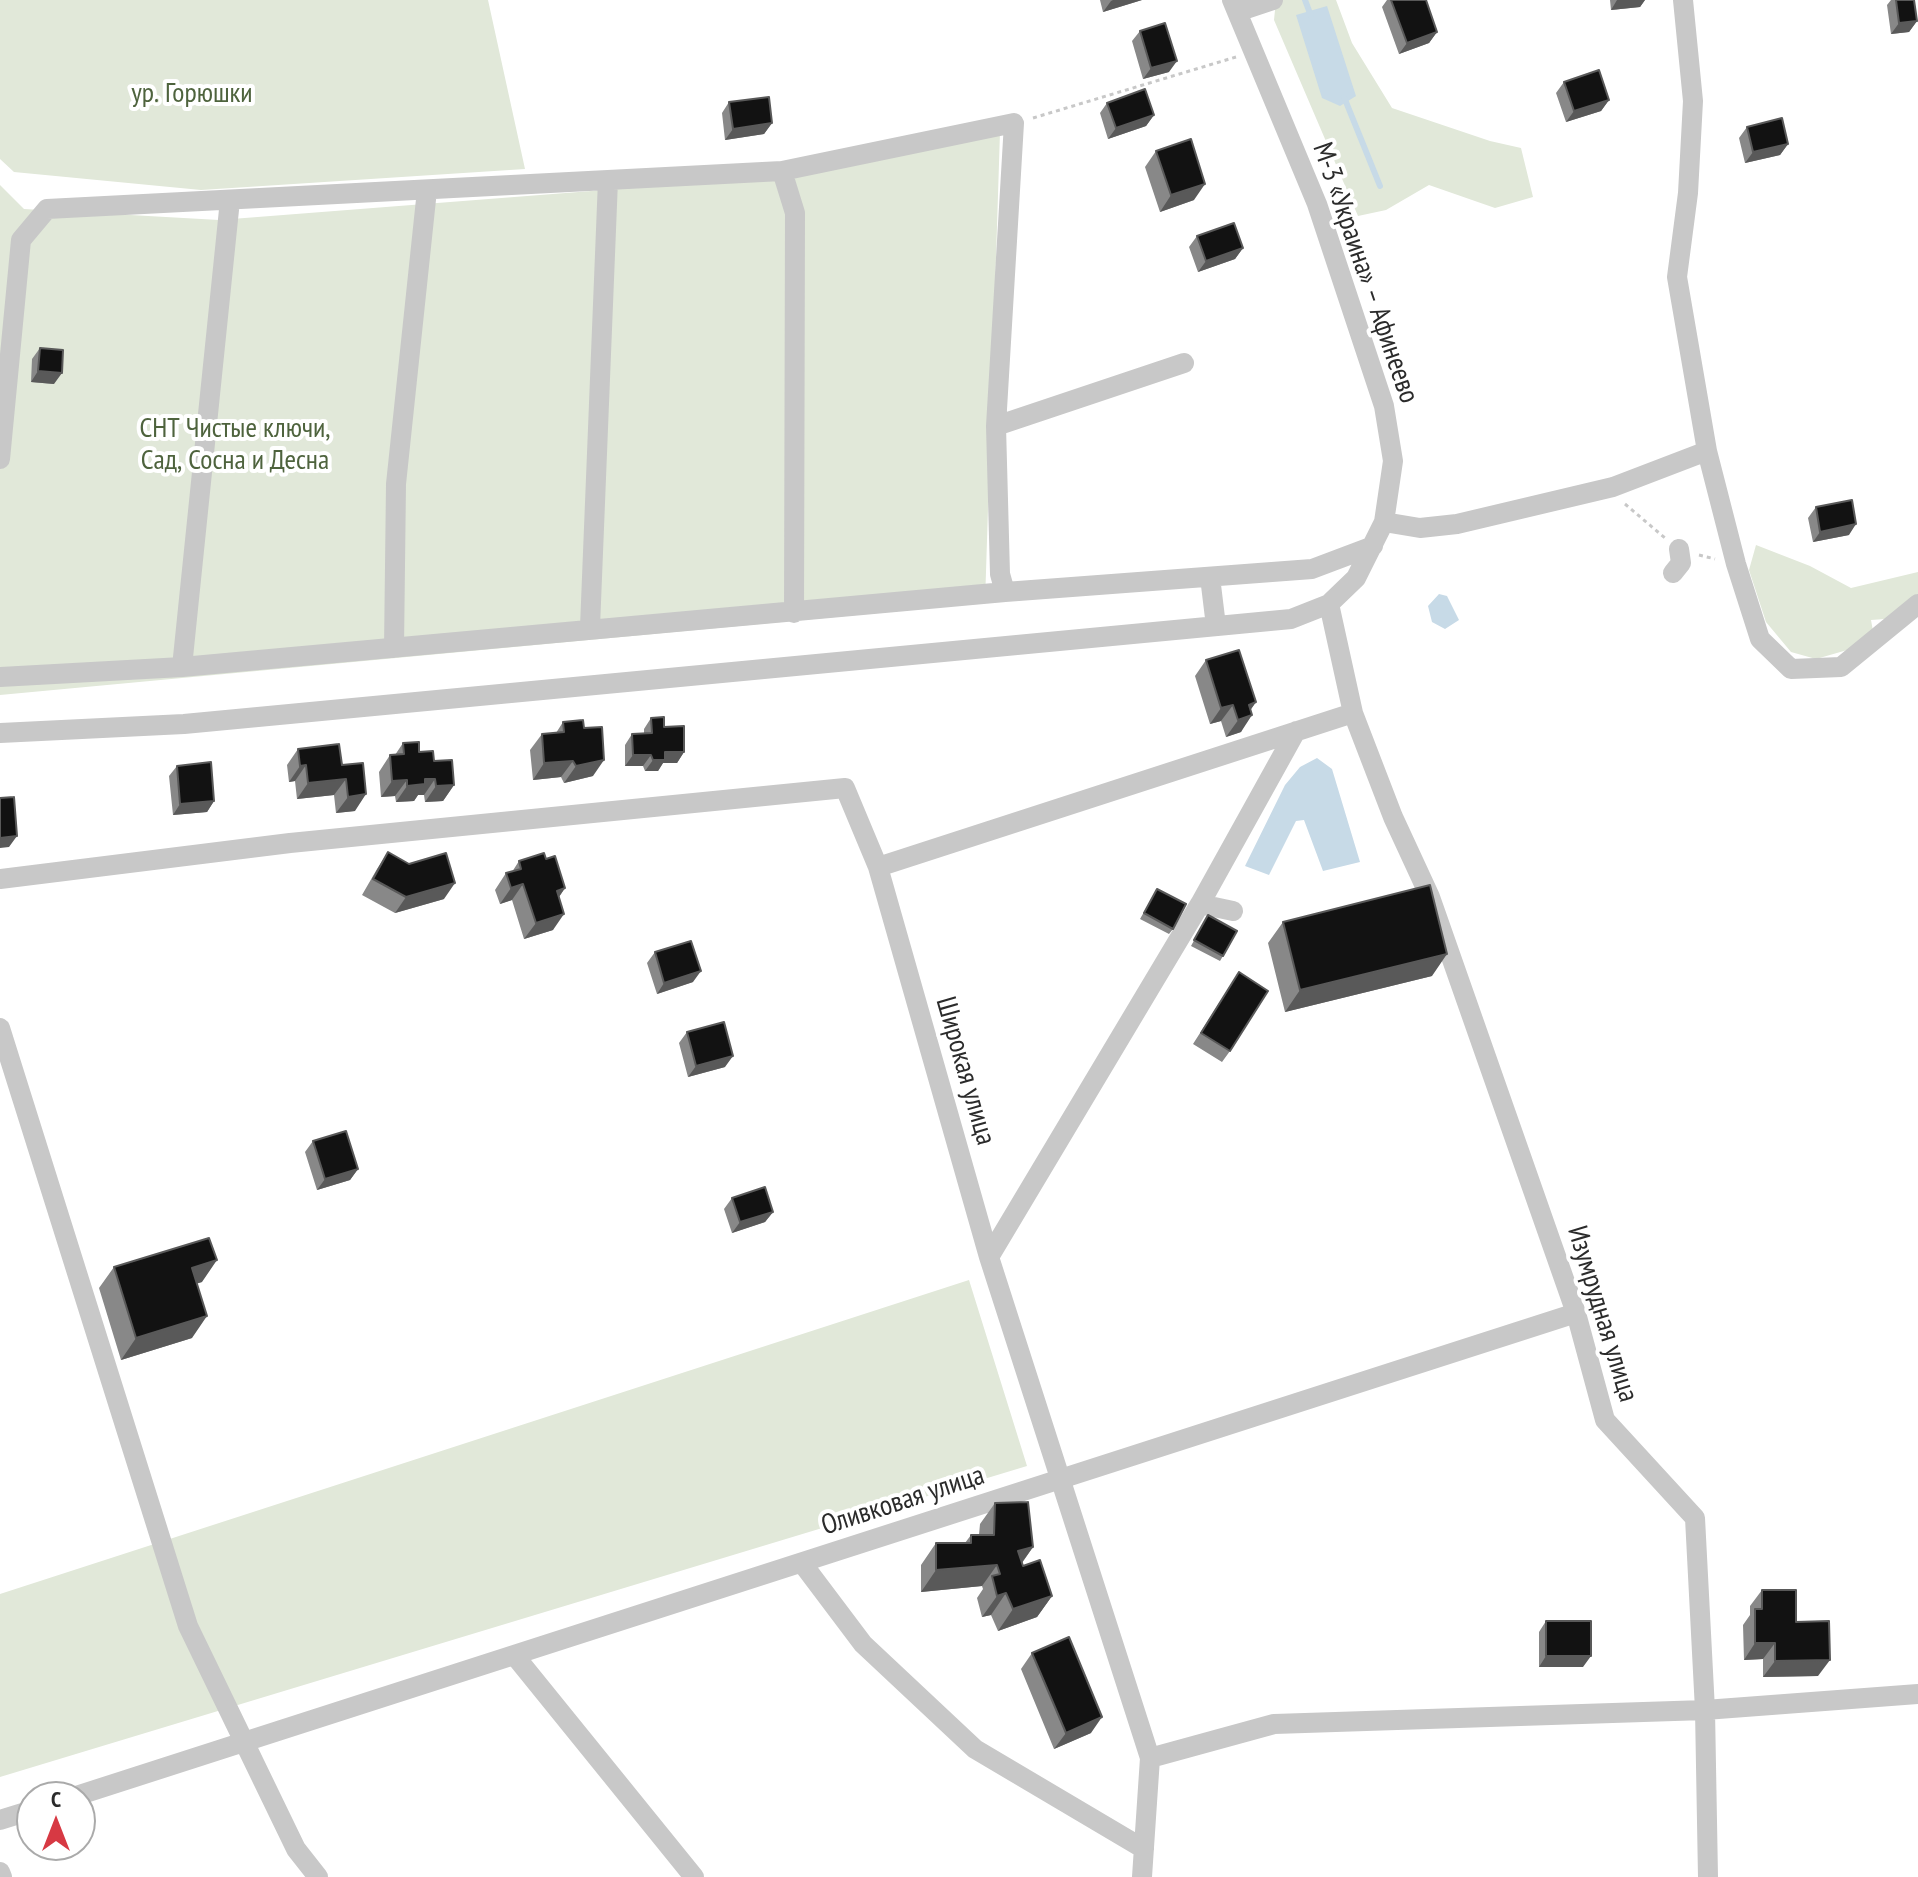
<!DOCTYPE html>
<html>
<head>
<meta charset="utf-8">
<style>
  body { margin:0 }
  #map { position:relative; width:1918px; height:1877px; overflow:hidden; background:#fff; font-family:"PT Sans Narrow",sans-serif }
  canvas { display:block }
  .north { position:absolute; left:16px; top:1781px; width:80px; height:80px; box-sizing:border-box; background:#fff; border:2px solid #aaa; border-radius:50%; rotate:0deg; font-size:22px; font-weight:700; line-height:32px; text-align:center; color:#2b2b2b }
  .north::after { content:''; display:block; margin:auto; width:28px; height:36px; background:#d73943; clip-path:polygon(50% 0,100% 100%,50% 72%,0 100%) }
</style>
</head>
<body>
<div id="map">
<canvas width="1918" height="1877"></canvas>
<div class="north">С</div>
</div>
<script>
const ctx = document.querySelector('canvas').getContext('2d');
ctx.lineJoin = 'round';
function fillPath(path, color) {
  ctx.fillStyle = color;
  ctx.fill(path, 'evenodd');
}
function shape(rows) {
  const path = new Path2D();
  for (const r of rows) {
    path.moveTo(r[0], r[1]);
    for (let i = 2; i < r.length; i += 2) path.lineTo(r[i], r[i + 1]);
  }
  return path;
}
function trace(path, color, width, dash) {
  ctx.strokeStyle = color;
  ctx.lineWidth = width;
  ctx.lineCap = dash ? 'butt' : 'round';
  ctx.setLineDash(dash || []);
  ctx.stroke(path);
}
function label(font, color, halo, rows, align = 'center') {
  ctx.font = font + ' "PT Sans Narrow",sans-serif';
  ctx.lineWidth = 8;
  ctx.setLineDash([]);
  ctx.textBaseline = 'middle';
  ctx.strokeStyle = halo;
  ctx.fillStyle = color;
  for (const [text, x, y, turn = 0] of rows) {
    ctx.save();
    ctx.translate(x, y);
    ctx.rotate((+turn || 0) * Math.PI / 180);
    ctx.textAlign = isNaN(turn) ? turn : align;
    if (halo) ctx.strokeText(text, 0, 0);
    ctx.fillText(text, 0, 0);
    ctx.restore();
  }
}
fillPath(shape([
  [0,0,488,0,525,169,201,190,14,172,0,159],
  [1276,0,1336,0,1352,43,1392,108,1490,141,1521,148,1533,197,1495,208,1429,185,1386,210,1358,216,1274,20],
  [1000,132,985,603,0,695,0,185,24,209,219,220,784,176],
  [1756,545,1810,566,1851,588,1918,572,1918,612,1899,618,1871,620,1875,642,1816,659,1791,652,1766,622,1749,570],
  [969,1280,1027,1466,0,1777,0,1594]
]), '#e1e8d9');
fillPath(shape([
  [1327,6,1356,96,1340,106,1322,98,1296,15],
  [1439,594,1447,596,1459,620,1445,629,1432,622,1428,606],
  [1317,758,1332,769,1360,862,1323,871,1304,820,1296,821,1269,875,1245,866,1285,785,1300,767]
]), '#c7dae7');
trace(shape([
  [1305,0,1311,16],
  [1344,97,1380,186]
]), '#c7dae7', 6);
trace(shape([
  [1033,118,1236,57],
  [1625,504,1665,538],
  [1699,555,1715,559]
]), '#c8c8c8', 3, [4, 4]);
trace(shape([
  [1683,0,1693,101,1688,193,1677,277,1707,451,1736,564,1760,639,1791,669,1841,667,1918,604],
  [1237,12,1273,0],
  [782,171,795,213,794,613],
  [996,426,1184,363],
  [0,459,21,240,47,209,782,171,1014,123,996,426,1000,574,1005,592,1312,569,1373,546],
  [1384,522,1420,528,1457,524,1613,487,1707,451],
  [1673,573,1681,563,1679,549],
  [1210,577,1216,626],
  [590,627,608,180],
  [394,648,396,484,427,190],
  [182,667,230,200],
  [0,677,182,667,1005,592],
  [1353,713,1393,817,1430,897,1576,1313,1605,1420,1695,1518,1705,1710,1708,1877],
  [0,733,184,724,1291,619,1329,604,1356,578,1384,522,1393,461,1384,406,1317,204,1232,0],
  [0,879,290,843,845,788,878,867],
  [1200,904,1233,911],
  [0,1028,188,1626,296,1849,318,1877],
  [989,1257,1200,904,1296,731],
  [802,1563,863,1644,975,1749,1144,1849],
  [515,1656,694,1877],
  [1150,1758,1274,1724,1705,1710,1918,1694],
  [73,1797,1576,1313],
  [0,1820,32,1810],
  [0,1872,2,1877],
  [1142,1877,1150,1758,989,1257,878,867,1353,713,1329,604]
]), '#c8c8c8', 20);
fillPath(shape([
  [1100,0,1142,0,1103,12],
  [1387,0,1426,0,1437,32,1429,43,1399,54,1382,7],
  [1610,0,1645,0,1640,7,1611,10],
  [1891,0,1914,0,1917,21,1909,32,1891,34,1887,5],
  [1140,31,1169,72,1143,79,1132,41],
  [1564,82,1609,100,1601,111,1566,122,1556,93],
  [729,102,772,123,764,134,725,140,722,113],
  [1107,103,1154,115,1146,126,1108,139,1100,113],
  [1747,127,1788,144,1780,155,1745,163,1739,138],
  [1156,151,1194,200,1160,212,1145,167],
  [1197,236,1243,248,1235,259,1198,272,1189,247],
  [40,348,54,384,31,382,32,359],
  [1816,507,1849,535,1813,542,1808,518],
  [1206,660,1256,702,1250,710,1241,732,1226,737,1221,721,1210,724,1195,676],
  [651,718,664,727,684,752,677,763,663,763,658,771,645,771,643,766,625,766,625,745,632,734,644,734,644,729],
  [563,722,584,728,593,776,564,783,561,777,533,780,530,750,542,734,556,733],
  [403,743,434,761,454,785,443,801,425,802,424,795,418,795,414,801,396,802,395,796,381,797,379,772,390,755,395,755],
  [298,749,342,765,355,811,336,813,334,795,297,799,295,781,289,782,287,765],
  [177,766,214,801,207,812,173,815,169,776],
  [388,852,444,899,395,913,362,895,377,869],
  [546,859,565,888,559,897,553,930,524,939,512,900,500,904,495,890,506,873,512,872,519,861],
  [1157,889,1173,929,1169,934,1140,919],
  [1208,915,1223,956,1220,961,1191,946],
  [1283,922,1432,976,1285,1012,1268,943],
  [655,952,693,982,657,994,647,963],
  [1239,972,1230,1051,1222,1062,1193,1044],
  [687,1032,725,1067,688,1077,679,1043],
  [313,1141,358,1169,350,1180,317,1190,305,1152],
  [732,1198,773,1212,765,1222,732,1233,724,1209],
  [114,1267,202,1282,197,1283,192,1338,121,1360,99,1288],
  [995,1503,1033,1547,1022,1563,1023,1566,1052,1596,1037,1617,998,1631,991,1615,982,1617,977,1598,983,1589,982,1586,921,1592,921,1565,936,1543,965,1543,971,1535,979,1535,980,1524],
  [1762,1590,1796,1622,1818,1676,1763,1677,1763,1659,1744,1660,1743,1625,1750,1615,1750,1606],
  [1546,1621,1583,1667,1539,1667,1539,1632],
  [1032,1653,1091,1733,1054,1749,1021,1669]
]), '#888');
fillPath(shape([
  [1113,0,1142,0,1103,12,1111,1],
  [1617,0,1645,0,1640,7,1611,10],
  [1917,21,1909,32,1891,34,1899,23],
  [1437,32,1429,43,1399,54,1407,43],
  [1177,61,1169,72,1143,79,1151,68],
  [1609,100,1601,111,1566,122,1574,111],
  [1154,115,1146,126,1108,139,1116,128],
  [772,123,764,134,725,140,733,129],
  [1788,144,1780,155,1745,163,1753,152],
  [1205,184,1194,200,1160,212,1171,195],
  [1243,248,1235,259,1198,272,1206,261],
  [38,371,62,373,54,384,31,382],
  [1856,524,1849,535,1813,542,1820,532],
  [1256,702,1245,718,1252,715,1241,732,1226,737,1249,705],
  [1233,705,1221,721,1210,724,1221,708],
  [665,752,684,752,677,763,663,763,658,771,645,771,653,760],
  [633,755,651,755,643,766,625,766],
  [604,760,593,776,564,783,576,766],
  [573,761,561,777,533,780,544,763],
  [306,765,295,781,289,782,300,766],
  [346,779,334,795,297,799,308,783],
  [425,779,435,779,424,795,418,795,414,801,396,802,407,786],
  [407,780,395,796,381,797,392,781],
  [454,785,443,801,425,802,436,786],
  [366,794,355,811,336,813,348,797],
  [214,801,207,812,173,815,180,804],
  [17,836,9,847,0,848,0,838],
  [455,883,444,899,395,913,406,897],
  [523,884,512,900,500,904,511,888],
  [565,888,554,904,557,891],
  [564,914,553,930,524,939,536,923],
  [1447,954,1432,976,1285,1012,1300,990],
  [701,971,693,982,657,994,664,983],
  [733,1056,725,1067,688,1077,696,1066],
  [358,1169,350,1180,317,1190,325,1179],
  [773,1212,765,1222,732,1233,740,1222],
  [217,1260,202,1282,177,1290,192,1268],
  [207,1316,192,1338,121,1360,136,1338],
  [1033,1547,1018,1568,1018,1551],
  [997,1565,982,1586,921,1592,936,1570],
  [1006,1593,991,1615,982,1617,997,1596],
  [1052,1596,1037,1617,998,1631,1013,1609],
  [1755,1643,1775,1643,1763,1659,1744,1660],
  [1546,1656,1591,1656,1583,1667,1539,1667],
  [1830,1660,1818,1676,1763,1677,1775,1661],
  [1102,1717,1091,1733,1054,1749,1066,1733]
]), '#595959');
const building = shape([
  [1391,0,1426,0,1437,32,1407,43,1391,0],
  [1896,0,1914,0,1917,21,1899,23,1896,0],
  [1165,23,1177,61,1151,68,1140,31,1165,23],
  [1599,70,1609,100,1574,111,1564,82,1599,70],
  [1145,89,1154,115,1116,128,1107,103,1145,89],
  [769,97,772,123,733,129,729,102,769,97],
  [1782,118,1788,144,1753,152,1747,127,1782,118],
  [1191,139,1205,184,1171,195,1156,151,1191,139],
  [1234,223,1243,248,1206,261,1197,236,1234,223],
  [40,348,63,350,62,373,38,371,40,348],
  [1852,500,1856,524,1820,532,1816,507,1852,500],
  [1239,650,1256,702,1249,705,1252,715,1238,720,1233,705,1221,708,1206,660,1239,650],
  [664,717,664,727,684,726,684,752,665,752,665,760,653,760,651,755,633,755,632,734,652,733,651,718,664,717],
  [583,720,584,728,602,727,604,760,576,766,573,761,544,763,542,734,564,732,563,722,583,720],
  [419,742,419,752,433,751,434,761,452,760,454,785,436,786,435,779,425,779,425,784,407,786,407,780,392,781,390,755,404,754,403,743,419,742],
  [339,744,342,765,363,763,366,794,348,797,346,779,308,783,306,765,300,766,298,749,339,744],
  [211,762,214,801,180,804,177,766,211,762],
  [14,797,17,836,0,838,0,798,14,797],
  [388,852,409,864,446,853,455,883,406,897,373,879,388,852],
  [544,853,546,859,555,856,565,888,557,891,564,914,536,923,523,884,511,888,506,873,521,869,519,861,544,853],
  [1430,885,1447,954,1300,990,1283,922,1430,885],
  [1157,889,1186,904,1173,929,1144,913,1157,889],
  [1208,915,1237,931,1223,956,1194,940,1208,915],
  [691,941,701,971,664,983,655,952,691,941],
  [1239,972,1268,991,1230,1051,1201,1033,1239,972],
  [724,1022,733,1056,696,1066,687,1032,724,1022],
  [346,1131,358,1169,325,1179,313,1141,346,1131],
  [765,1187,773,1212,740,1222,732,1198,765,1187],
  [209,1238,217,1260,192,1268,207,1316,136,1338,114,1267,209,1238],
  [1028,1502,1033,1547,1018,1551,1023,1566,1040,1560,1052,1596,1013,1609,1006,1593,997,1596,992,1576,1000,1574,997,1565,936,1570,936,1543,971,1543,971,1535,994,1535,995,1503,1028,1502],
  [1762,1590,1796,1590,1796,1622,1829,1621,1830,1660,1775,1661,1775,1643,1755,1643,1755,1609,1762,1609,1762,1590],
  [1546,1621,1591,1621,1591,1656,1546,1656,1546,1621],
  [1069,1637,1102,1717,1066,1733,1032,1653,1069,1637]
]);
fillPath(building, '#121212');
trace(building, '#595959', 2);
label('28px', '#4e633d', '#fff', [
  ["ур. Горюшки",192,94],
  ["СНТ Чистые ключи,",235,429],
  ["Сад, Сосна и Десна",235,461]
]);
label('28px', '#2b2b2b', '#fff', [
  ["М-3 «Украина» – Афинеево",1365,273,71],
  ["Широкая улица",965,1071,74],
  ["Изумрудная улица",1602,1314,73],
  ["Оливковая улица",903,1501,-18]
]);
</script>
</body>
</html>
